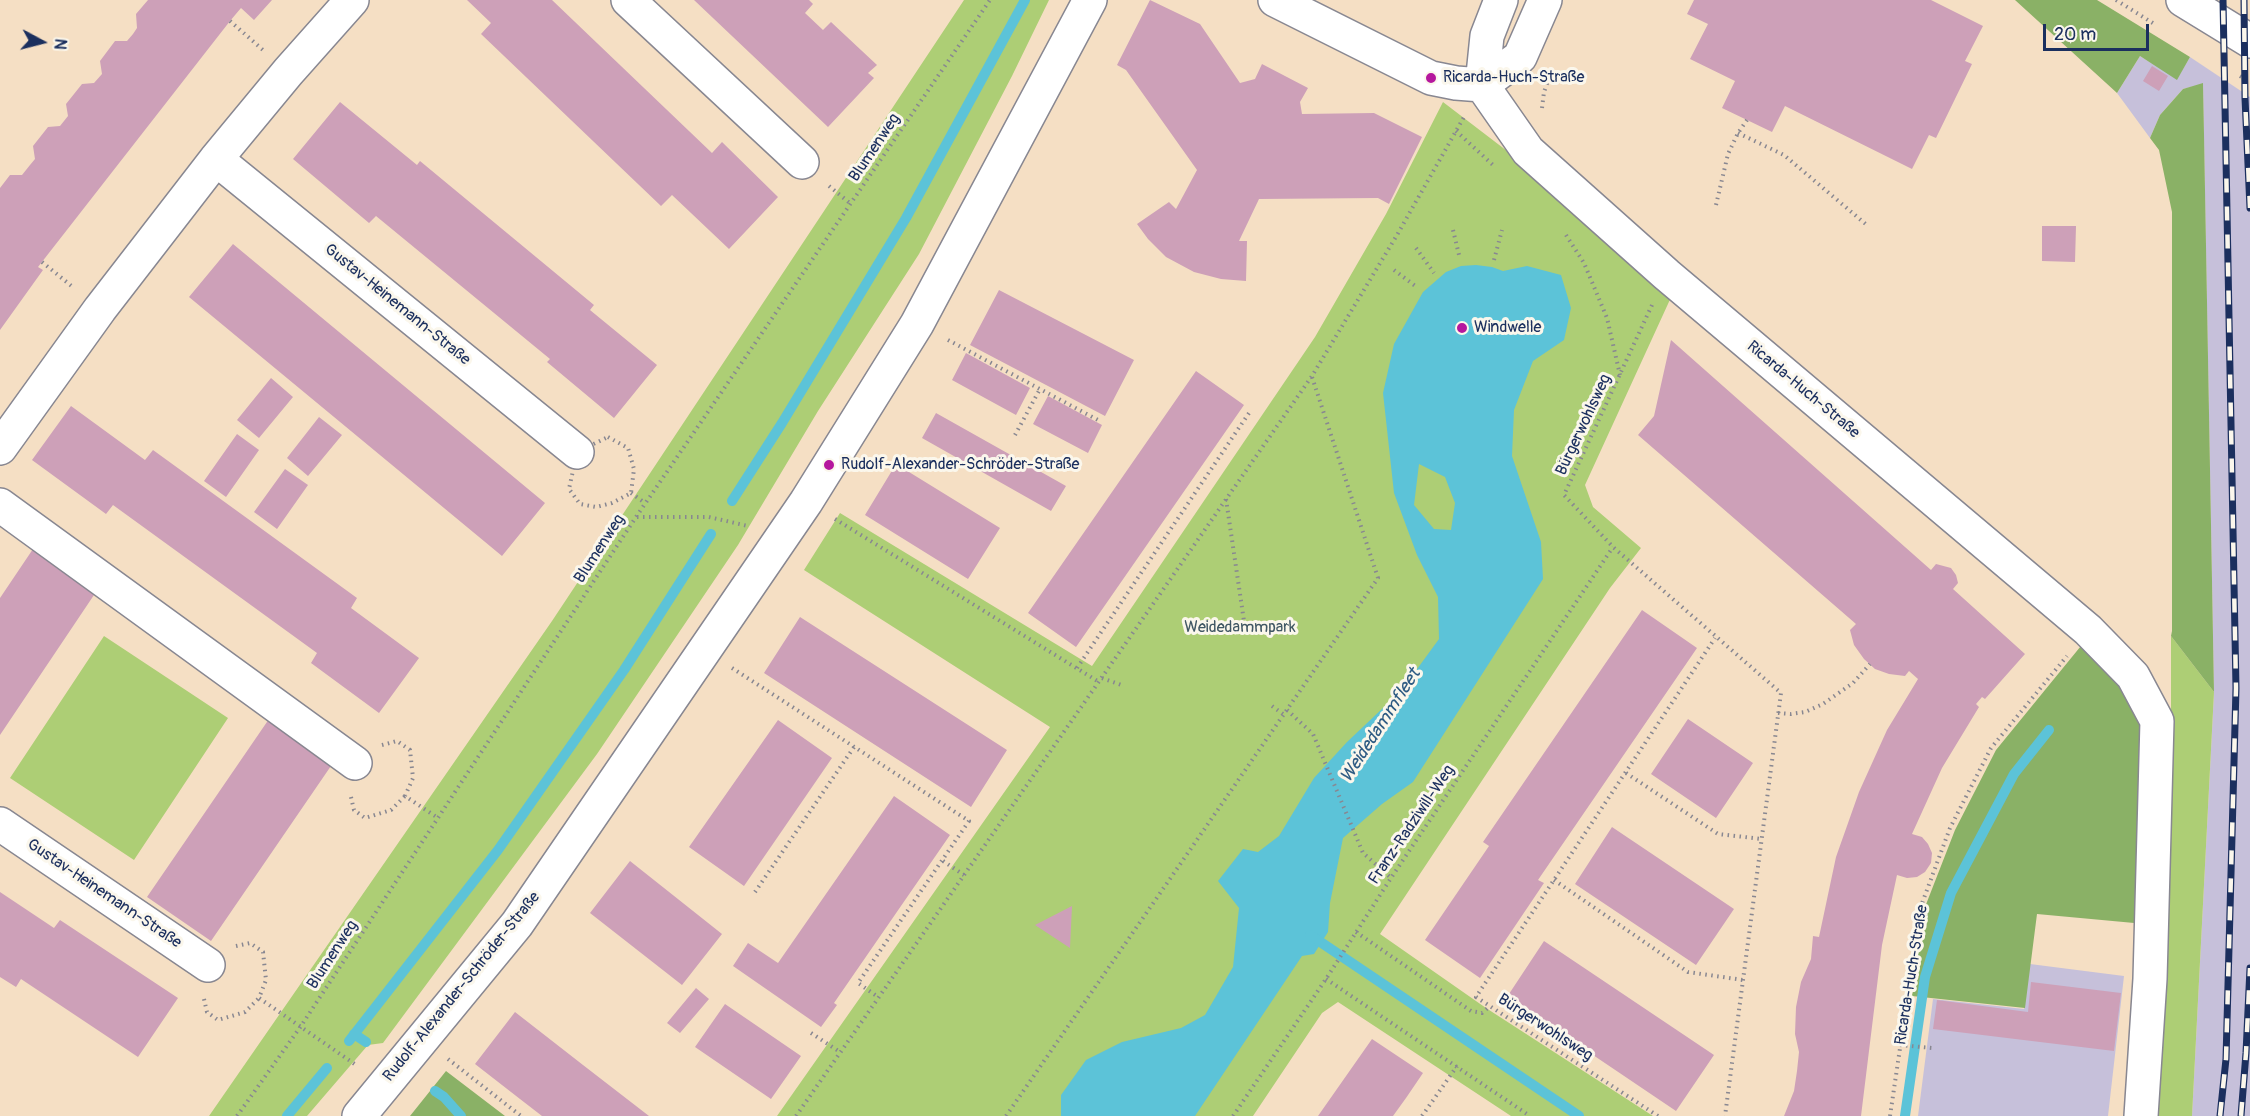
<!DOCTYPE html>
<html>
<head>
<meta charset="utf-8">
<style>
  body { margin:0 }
  #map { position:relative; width:2250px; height:1116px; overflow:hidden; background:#f5dfc4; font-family:Pangolin,sans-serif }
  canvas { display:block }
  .north { position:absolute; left:12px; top:12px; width:60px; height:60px; -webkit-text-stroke:4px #fbf7ec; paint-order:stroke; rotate:97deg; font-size:16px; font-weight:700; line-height:24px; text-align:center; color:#1b2f5e }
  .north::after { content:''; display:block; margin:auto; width:21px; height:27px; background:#1b2f5e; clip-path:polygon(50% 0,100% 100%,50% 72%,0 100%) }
  .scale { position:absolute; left:2043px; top:24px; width:106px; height:27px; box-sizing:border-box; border:3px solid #1b2f5e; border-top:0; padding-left:8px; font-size:18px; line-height:21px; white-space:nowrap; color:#1b2f5e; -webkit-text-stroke:4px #fbf7ec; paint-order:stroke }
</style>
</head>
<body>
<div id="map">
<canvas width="2250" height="1116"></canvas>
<div class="north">N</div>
<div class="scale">20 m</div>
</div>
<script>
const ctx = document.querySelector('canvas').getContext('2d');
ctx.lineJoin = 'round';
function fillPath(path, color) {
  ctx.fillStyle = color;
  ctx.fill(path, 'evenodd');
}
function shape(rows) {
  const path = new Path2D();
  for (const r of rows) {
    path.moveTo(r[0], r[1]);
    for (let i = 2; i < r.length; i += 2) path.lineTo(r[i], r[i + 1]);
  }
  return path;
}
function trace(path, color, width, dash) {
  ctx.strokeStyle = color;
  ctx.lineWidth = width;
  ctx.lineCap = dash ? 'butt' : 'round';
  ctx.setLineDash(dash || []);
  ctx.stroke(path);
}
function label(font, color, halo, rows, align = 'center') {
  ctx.font = font + ' Pangolin,sans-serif';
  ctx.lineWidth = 6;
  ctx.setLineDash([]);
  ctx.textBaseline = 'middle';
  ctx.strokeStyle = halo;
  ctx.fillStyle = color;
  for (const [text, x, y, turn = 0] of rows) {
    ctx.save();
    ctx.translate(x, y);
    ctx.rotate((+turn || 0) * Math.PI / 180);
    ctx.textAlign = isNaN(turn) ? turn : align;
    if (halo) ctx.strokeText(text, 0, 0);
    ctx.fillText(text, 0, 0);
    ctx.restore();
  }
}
fillPath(shape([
  [2140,56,2177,79,2190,57,2250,97,2250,1116,2192,1116,2214,692,2203,84,2183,89,2160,115,2150,138,2117,93],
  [2030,964,2124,976,2108,1116,1918,1116,1933,999,2024,1009]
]), '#c6c0da');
fillPath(shape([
  [964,0,1049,0,1012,76,919,254,818,411,738,545,597,754,383,1043,368,1045,307,1116,209,1116,552,621],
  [1443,102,1545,180,1673,293,1585,485,1593,507,1641,548,1610,588,1380,934,1486,1008,1653,1116,1511,1116,1338,1002,1322,1013,1253,1116,777,1116,1050,727,804,570,840,513,1092,666,1315,337,1386,214],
  [104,636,228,718,134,860,10,778],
  [2171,636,2214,692,2192,1116,2156,1116,2171,737]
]), '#adce75');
fillPath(shape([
  [2015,0,2097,0,2190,57,2177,80,2140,56,2117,93],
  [2203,83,2204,134,2214,692,2171,636,2172,631,2172,212,2159,150,2150,138,2160,115,2183,89],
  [2085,641,2141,702,2145,924,2037,914,2025,1008,1912,996,1925,907,1955,830,1996,750],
  [446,1071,505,1116,410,1116]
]), '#8ab166');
fillPath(shape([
  [1476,265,1492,267,1503,271,1527,266,1561,275,1571,308,1564,340,1533,361,1514,410,1512,456,1541,542,1543,579,1413,782,1382,804,1343,838,1330,903,1328,932,1314,954,1302,956,1195,1116,1061,1116,1061,1095,1086,1060,1122,1042,1181,1028,1205,1015,1233,967,1239,908,1218,881,1243,849,1258,852,1279,836,1314,778,1347,742,1401,691,1439,639,1438,597,1417,555,1394,493,1383,393,1394,344,1423,292,1446,272,1461,266],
  [1419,464,1445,477,1455,503,1451,530,1434,529,1414,505]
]), '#5cc3d8');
trace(shape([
  [732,501,782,423,906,218,1025,0],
  [1310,935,1579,1116],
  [354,1034,366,1042],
  [349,1041,498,850,624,670,711,534],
  [435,1091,444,1097,461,1116],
  [287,1116,327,1068],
  [1905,1116,1925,977,1951,893,2014,774,2049,730]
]), '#5cc3d8', 10);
fillPath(shape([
  [148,0,272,0,254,20,241,8,230,21,38,267,43,270,0,330,0,188,10,175,22,175,30,165,35,159,33,146,48,127,60,126,68,116,66,104,82,84,94,83,102,74,100,61,115,41,127,41,133,34,137,28,136,14],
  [467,0,552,0,712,153,722,142,778,197,729,249,672,195,661,206,481,34,491,23],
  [694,0,809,0,813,4,805,13,823,30,831,22,877,65,868,73,874,78,828,127],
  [1150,0,1200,24,1240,83,1255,79,1262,64,1308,88,1300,102,1302,114,1374,113,1422,137,1389,204,1378,198,1259,199,1239,241,1247,241,1246,281,1221,279,1194,272,1166,257,1148,239,1137,224,1169,202,1176,209,1197,170,1126,70,1117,65],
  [1694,0,1931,0,1983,26,1965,61,1972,64,1936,138,1929,135,1912,169,1785,106,1772,132,1722,108,1735,81,1690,59,1708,24,1687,14],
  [2152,66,2168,76,2159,91,2143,81],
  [340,102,417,165,420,161,594,305,590,310,657,365,614,418,547,362,550,359,376,216,369,223,293,159],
  [2042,226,2076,226,2075,262,2042,261],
  [233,244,545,503,502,556,189,297],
  [999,290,1134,360,1105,416,970,345],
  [1671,340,1931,570,1936,564,1951,568,1956,575,1958,583,1953,589,2025,654,1985,699,1982,697,1976,704,1979,707,1942,768,1912,834,1922,837,1928,844,1932,853,1931,863,1925,872,1917,877,1907,878,1897,875,1882,945,1861,1116,1784,1116,1794,1091,1797,1071,1799,1052,1795,1034,1796,1007,1801,982,1811,959,1813,936,1819,937,1836,857,1859,792,1887,730,1918,679,1909,671,1905,676,1889,674,1875,669,1864,659,1854,645,1850,630,1856,624,1638,435,1654,416],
  [966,353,1030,388,1016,415,952,380],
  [1196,371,1244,405,1076,647,1028,613],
  [271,378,293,397,259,438,237,420],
  [1048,396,1102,425,1088,453,1033,424],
  [71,406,145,460,153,450,357,598,351,608,419,658,379,713,311,663,317,653,113,505,106,514,32,460],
  [936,413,1066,486,1051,511,922,438],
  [319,417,342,435,308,476,287,458],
  [237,434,259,450,226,497,204,481],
  [896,464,1000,528,968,579,865,515],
  [285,469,308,485,277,529,254,512],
  [33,549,96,592,0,735,0,598],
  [1642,610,1697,648,1538,880,1544,883,1480,978,1425,940,1489,846,1483,842],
  [800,617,1007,750,971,807,764,673],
  [269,719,333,763,211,941,147,897],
  [1688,719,1753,763,1716,818,1651,774],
  [778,720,832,758,744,886,689,847],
  [894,796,950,835,834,1003,837,1005,821,1027,733,966,748,943,778,963],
  [1612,827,1734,909,1696,965,1575,884],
  [630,861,722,934,682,985,590,913],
  [0,892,54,928,60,920,178,998,138,1057,21,979,16,987,0,977],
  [1072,906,1070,948,1035,925],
  [1544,941,1714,1055,1676,1111,1507,997],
  [2031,982,2121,993,2114,1051,1933,1029,1937,1000,2028,1012],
  [696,988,709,999,680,1033,667,1023],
  [725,1004,801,1056,771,1099,695,1047],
  [515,1012,583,1065,649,1116,542,1116,520,1099,475,1064],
  [1372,1039,1423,1073,1406,1098,1393,1116,1318,1116]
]), '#cda0b8');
const minor = shape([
  [628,0,802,162],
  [1275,0,1431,78,1456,83,1482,85,1520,57,1545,0],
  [2183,0,2250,41],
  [1482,85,1528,151,1667,275,2088,630,2133,676,2157,721,2150,979,2141,1116],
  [1482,85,1487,36,1501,0],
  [216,159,577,452],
  [0,448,100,309,216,159,288,72,352,0],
  [0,505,355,763],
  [0,824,208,965],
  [359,1116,517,924,806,502,917,324,1090,0]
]);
trace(minor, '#888791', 36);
trace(shape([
  [2116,0,2156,25],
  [230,21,263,50],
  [2240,76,2250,82],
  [1542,108,1544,92,1549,78],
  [1456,131,1493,165],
  [1738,133,1784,155,1868,226],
  [829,186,851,204],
  [1716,205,1728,154,1738,133,1747,120],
  [1453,230,1460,259],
  [1566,235,1584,263,1607,318,1620,375],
  [1416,248,1434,273],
  [1494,260,1502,230],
  [42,262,74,288],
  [1394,270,1418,288],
  [1652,305,1564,495,1613,547,1781,693,1725,1116],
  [948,340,1098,420],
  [1015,435,1040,389],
  [608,437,628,448,634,469,631,493,612,503,596,507,580,504,569,489,577,452,608,437],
  [631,493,645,503],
  [1226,499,1245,628],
  [637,517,709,517,748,526],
  [835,519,1099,682],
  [732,668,969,821,858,983,878,997],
  [1077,668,1251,410],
  [1102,678,1124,686],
  [1272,706,1283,714],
  [1287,710,1313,734,1363,853,1391,878],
  [1778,713,1791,714,1805,712,1823,704,1853,683,1870,664],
  [382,745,397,741,410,750,413,778,405,796,438,818],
  [1626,773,1718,834,1762,839],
  [351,797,354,810,365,818,391,810,405,796],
  [943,861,964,875],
  [1554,880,1688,972,1743,980],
  [755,892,854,747],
  [1356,932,1471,1011,1482,1013,1490,1006],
  [236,946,250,943,263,952,266,980,259,998,356,1065],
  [1326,979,1530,1116],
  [204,999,207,1012,218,1020,245,1012,259,998],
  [811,1033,840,1052],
  [1900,1045,1932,1048],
  [448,1059,521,1116],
  [237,1116,301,1026,636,517,990,0],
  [796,1116,1312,376,1397,235,1464,117],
  [1006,1116,1378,578,1312,377],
  [1233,1116,1326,979,1391,878,1613,547],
  [1422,1116,1457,1066],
  [1658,1116,1476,997,1715,638],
  [1890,1116,1921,906,1950,828,1991,748,2067,656]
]), '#888791', 4, [1.5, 4.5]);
trace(minor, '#fff', 33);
const rail = shape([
  [2244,0,2245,98,2250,208],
  [2220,1116,2226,1059,2236,688,2223,0],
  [2241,1116,2246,1053,2250,968]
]);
trace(rail, '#1b2f5e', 7);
trace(rail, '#fbf7ec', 4.5, [14]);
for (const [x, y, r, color] of [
  [1431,78,6,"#b5179e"],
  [1462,328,6,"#b5179e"],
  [829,465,6,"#b5179e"]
]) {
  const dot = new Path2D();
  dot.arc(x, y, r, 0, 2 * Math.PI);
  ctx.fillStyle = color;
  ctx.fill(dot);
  trace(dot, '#fbf7ec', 2);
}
label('16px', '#1b2f5e', '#fbf7ec', [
  ["Ricarda-Huch-Straße",1443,78],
  ["Windwelle",1474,328],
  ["Rudolf-Alexander-Schröder-Straße",841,465]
], 'left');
label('16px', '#1b2f5e', '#fbf7ec', [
  ["Blumenweg",875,148,-56],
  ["Gustav-Heinemann-Straße",397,305,39],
  ["Ricarda-Huch-Straße",1803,390,40],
  ["Bürgerwohlsweg",1584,425,-65],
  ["Blumenweg",600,549,-57],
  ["Franz-Radziwill-Weg",1412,825,-56],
  ["Gustav-Heinemann-Straße",104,894,34],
  ["Blumenweg",333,955,-57],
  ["Ricarda-Huch-Straße",1912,975,-81],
  ["Rudolf-Alexander-Schröder-Straße",462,987,-51],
  ["Bürgerwohlsweg",1545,1028,33]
]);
label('16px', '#405764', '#fbf7ec', [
  ["Weidedammpark",1240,628]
]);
label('italic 18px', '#2e5b83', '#fbf7ec', [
  ["Weidedammfleet",1381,726,-57]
]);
</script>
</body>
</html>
